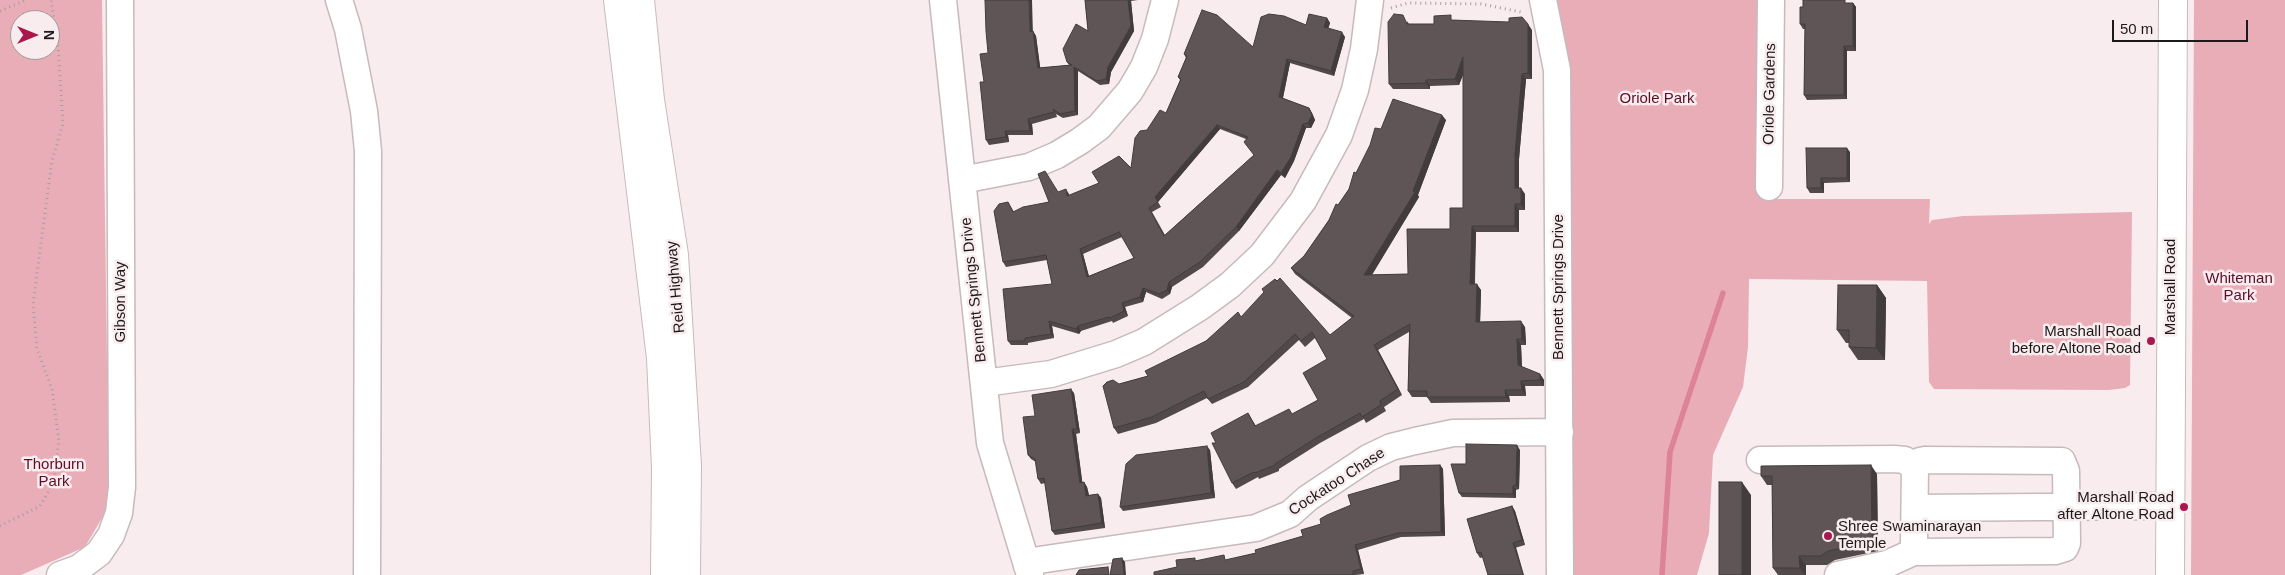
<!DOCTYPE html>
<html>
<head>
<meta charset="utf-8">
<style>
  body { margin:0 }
  #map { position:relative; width:2285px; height:575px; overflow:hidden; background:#f9ecee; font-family:Arial,sans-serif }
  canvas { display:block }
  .north { position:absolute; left:10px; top:10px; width:50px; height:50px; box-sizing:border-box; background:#f9ecee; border:1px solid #a19899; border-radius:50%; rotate:90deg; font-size:14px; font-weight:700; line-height:20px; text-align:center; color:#1d191a }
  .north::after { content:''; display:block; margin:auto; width:18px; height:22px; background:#a9174d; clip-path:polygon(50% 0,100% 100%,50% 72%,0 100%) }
  .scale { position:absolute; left:2112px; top:20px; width:136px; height:22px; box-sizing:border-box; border:2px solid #1d191a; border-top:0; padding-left:6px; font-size:15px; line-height:18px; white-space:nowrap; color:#1d191a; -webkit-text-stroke:4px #f9ecee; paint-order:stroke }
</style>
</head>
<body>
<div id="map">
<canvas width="2285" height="575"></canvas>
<div class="north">N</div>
<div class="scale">50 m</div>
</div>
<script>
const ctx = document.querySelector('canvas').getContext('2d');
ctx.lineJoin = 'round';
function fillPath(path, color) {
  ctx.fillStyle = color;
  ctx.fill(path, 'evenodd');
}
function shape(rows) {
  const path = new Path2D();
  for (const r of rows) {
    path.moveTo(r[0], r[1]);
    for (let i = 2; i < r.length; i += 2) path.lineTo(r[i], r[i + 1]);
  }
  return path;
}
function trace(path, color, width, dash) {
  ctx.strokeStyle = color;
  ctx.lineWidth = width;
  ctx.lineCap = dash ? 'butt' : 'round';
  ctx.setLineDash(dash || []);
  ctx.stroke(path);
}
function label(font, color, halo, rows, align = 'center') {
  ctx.font = font + ' Arial,sans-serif';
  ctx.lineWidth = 5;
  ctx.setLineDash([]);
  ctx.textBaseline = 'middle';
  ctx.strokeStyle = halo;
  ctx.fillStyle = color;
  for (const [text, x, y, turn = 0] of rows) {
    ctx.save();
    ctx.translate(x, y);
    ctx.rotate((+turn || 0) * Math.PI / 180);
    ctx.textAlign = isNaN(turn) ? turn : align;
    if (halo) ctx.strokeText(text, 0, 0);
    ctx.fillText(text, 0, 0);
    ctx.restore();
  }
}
fillPath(shape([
  [0,0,102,0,109,506,85,547,21,575,0,575],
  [20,20,50,20,50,50,20,50],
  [1543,0,1771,0,1769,199,1930,199,1929,224,1932,220,1963,216,2132,212,2130,385,2125,388,2109,390,1934,389,1929,382,1927,281,1749,279,1748,347,1743,387,1713,455,1709,533,1697,575,1573,575,1572,198,1558,197],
  [2194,0,2285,0,2285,575,2191,575]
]), '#e9adb8');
trace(shape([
  [1662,575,1670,452,1723,293]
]), '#dc8396', 5.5);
const minor = shape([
  [339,0,348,29,364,111,368,151,367,575],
  [943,0,990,443,1030,575],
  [1543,0,1557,70,1560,575],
  [962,180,1029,167,1057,155,1080,141,1099,127,1130,91,1144,67,1155,39,1165,0],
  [1769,187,1771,0],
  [984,383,1051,374,1116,354,1144,342,1200,307,1230,285,1262,255,1303,201,1339,135,1355,90,1364,49,1370,0],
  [1760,460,1894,459,1905,460,1915,468],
  [1925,460,2062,461,2066,471,2067,543,2065,548,2055,551,1919,552,1914,543,1915,468,1920,461,1925,460],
  [1915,508,2170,506],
  [1027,566,1039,560,1256,528,1290,514,1308,498,1368,458,1391,447,1415,441,1453,433,1560,432],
  [60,575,79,568,99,553,111,535,119,513,122,487,120,0],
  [1838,575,1887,564,1918,550]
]);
const major = shape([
  [2170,575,2173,0]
]);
const highway = shape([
  [618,0,661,358,666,468,665,575],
  [640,0,650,100,674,255,687,466,686,575]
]);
trace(minor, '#c6babc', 29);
trace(major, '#c6babc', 30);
trace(highway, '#c6babc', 30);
trace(shape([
  [1391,8,1408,3,1481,4,1521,12],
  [0,11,26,0],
  [0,526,40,506,53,484,59,441,52,389,37,349,33,304,52,160,63,124,58,44,51,0]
]), '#a79e9f', 3, [1, 4]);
trace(minor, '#fff', 26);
trace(major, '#fff', 28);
trace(highway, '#fff', 28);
fillPath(shape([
  [1085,0,1138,0,1131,1,1134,31,1111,72,1109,84,1100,85,1078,71,1078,115,1063,118,1056,114,1057,117,1032,124,1033,135,1008,135,1009,142,989,145,986,140,988,53,1033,31,1036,36,1040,68,1069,65,1067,62,1088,31],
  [1848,3,1853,3,1856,7,1856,51,1847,51,1847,99,1807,100,1804,95,1805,29,1803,29,1800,24],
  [1327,18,1330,23,1328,29,1345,37,1334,76,1290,63,1283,98,1309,108,1312,113,1315,120,1311,128,1306,128,1294,161,1285,178,1281,175,1239,231,1203,267,1172,287,1170,294,1162,299,1146,292,1143,302,1125,307,1128,316,1113,323,1112,321,1081,331,1079,334,1052,326,1054,338,1028,343,1028,345,1011,345,1008,341,1052,284,1047,260,1006,267,1003,262,1008,202,1014,212,1049,202,1059,192,1069,194,1069,196,1099,183,1131,168,1147,130,1166,113,1180,80,1178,77,1186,58,1184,54,1253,47,1306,25],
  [1220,129,1246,139,1254,155,1165,235,1152,212,1161,207,1158,202],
  [1122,237,1134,258,1089,276,1083,254],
  [1455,20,1532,30,1532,79,1526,79,1519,159,1519,188,1525,194,1525,210,1519,210,1519,232,1476,232,1475,284,1481,290,1480,322,1525,327,1526,345,1521,345,1522,367,1540,374,1544,380,1544,386,1525,386,1526,396,1509,396,1510,402,1431,403,1427,397,1412,397,1408,391,1409,332,1378,350,1402,395,1384,407,1386,411,1366,423,1364,419,1320,443,1279,469,1279,471,1259,479,1258,477,1236,489,1232,483,1216,443,1248,413,1256,426,1293,414,1318,400,1327,359,1315,338,1305,347,1299,340,1248,387,1212,404,1207,398,1156,423,1118,434,1114,428,1119,384,1148,376,1206,341,1242,317,1330,335,1352,318,1295,274,1291,268,1304,256,1329,220,1349,189,1356,173,1381,129,1446,120,1418,195,1419,197,1372,275,1408,274,1450,229,1463,208,1463,74,1459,85,1430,86,1430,89,1393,89,1389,84,1407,21,1409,24,1434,24],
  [1850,152,1850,182,1824,183,1824,193,1810,193,1807,188],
  [1877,285,1886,298,1885,360,1858,360,1849,347,1849,343,1846,343,1837,330],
  [1074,393,1080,433,1076,434,1082,482,1084,482,1087,487,1089,495,1098,494,1101,498,1105,528,1055,535,1052,531,1045,483,1041,484,1038,479,1036,462,1031,459,1028,455],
  [1210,450,1215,498,1123,511,1120,507],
  [1520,450,1519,489,1516,490,1516,498,1462,497,1459,493,1466,464],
  [1440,465,1443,469,1445,536,1401,537,1358,550,1364,574,1356,575,1154,575,1177,567,1197,561,1227,560,1256,553,1303,536,1351,505,1400,480],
  [1877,474,1878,551,1835,560,1827,565,1806,565,1806,575,1778,575,1773,568,1772,485,1767,485,1761,476],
  [1512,506,1515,511,1525,545,1480,558,1477,553]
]), '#52494b');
fillPath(shape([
  [1029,0,1032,0,1033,36,1030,32],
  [1128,0,1130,0,1131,1,1134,31,1111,72,1109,84,1106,79,1108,67],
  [1853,3,1856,7,1856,51,1853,46],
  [1327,18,1330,23,1327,32,1324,27],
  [1528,24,1532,30,1532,79,1528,73],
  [1033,31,1036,36,1041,73,1038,68],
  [1342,32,1345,37,1334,76,1331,71],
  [1844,46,1847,51,1847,99,1844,95],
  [1463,57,1468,63,1459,85,1455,79],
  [1287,59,1290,63,1282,102,1279,97],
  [1074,67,1078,71,1078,115,1075,111],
  [1522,74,1526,79,1519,159,1519,194,1515,188,1515,153],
  [1426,80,1430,86,1430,89,1426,83],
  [1309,108,1312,113,1315,120,1311,128,1308,123],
  [1442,115,1446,120,1418,195,1419,197,1368,281,1364,275,1413,191],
  [1028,119,1032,124,1033,135,1030,131],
  [1303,124,1306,128,1294,161,1285,178,1281,173],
  [1217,125,1220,129,1158,202,1155,197],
  [1005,131,1008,135,1009,142,1006,137],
  [1847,148,1850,152,1850,182,1847,178],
  [1277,170,1281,175,1239,231,1236,227],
  [1821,178,1824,183,1824,193,1821,188],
  [1521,188,1525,194,1525,210,1521,204],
  [1066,189,1069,194,1070,201,1067,196],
  [1515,204,1519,210,1519,232,1515,226],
  [1472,226,1476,232,1474,290,1470,284],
  [1080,249,1083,254,1090,281,1087,277],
  [1169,282,1172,287,1170,294,1167,290],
  [1477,284,1481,290,1480,328,1476,322],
  [1877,285,1886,298,1885,360,1876,348],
  [1143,288,1146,292,1143,302,1140,297],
  [1122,303,1125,307,1128,316,1124,311],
  [1049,321,1052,326,1054,338,1051,334],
  [1521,321,1525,327,1526,345,1522,339],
  [1078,326,1081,331,1079,334,1076,329],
  [1517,339,1521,345,1522,371,1518,365],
  [1374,345,1378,350,1402,395,1398,389],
  [1540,374,1544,380,1544,386,1540,380],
  [1521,381,1525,386,1526,396,1522,390],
  [1071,389,1074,393,1080,433,1077,429],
  [1505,390,1509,396,1510,402,1506,397],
  [1072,429,1076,434,1083,487,1080,483],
  [1517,445,1520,450,1519,489,1516,485],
  [1207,446,1210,450,1215,498,1211,493],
  [1440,465,1443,469,1445,536,1441,532],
  [1871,465,1877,474,1878,551,1872,542],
  [1084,482,1087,487,1090,500,1086,496],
  [1742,482,1751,495,1751,575,1742,575],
  [1513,486,1516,490,1516,498,1513,494],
  [1098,494,1101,498,1105,528,1102,523],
  [1512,506,1515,511,1525,545,1522,540],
  [1513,543,1516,547,1524,575,1523,575],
  [1355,545,1358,550,1364,574,1361,569],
  [1799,556,1806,565,1806,575,1805,575,1800,568],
  [1122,558,1125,562,1126,575,1124,575]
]), '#423c3d');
const building = shape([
  [985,0,1029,0,1030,32,1033,31,1038,68,1072,65,1067,62,1063,49,1076,24,1088,31,1085,0,1128,0,1131,26,1108,67,1106,79,1097,81,1074,67,1075,111,1060,114,1053,109,1054,112,1028,119,1030,131,1005,131,1006,137,986,140,980,82,984,82,980,54,988,53,986,31,985,0],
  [1803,0,1845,0,1845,3,1853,3,1853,46,1844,46,1844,95,1804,95,1805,24,1800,24,1800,7,1803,7,1803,0],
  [1202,10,1217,15,1253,47,1261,17,1269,14,1284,16,1306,25,1309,14,1327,18,1324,27,1342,32,1331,71,1287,59,1279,97,1309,108,1312,115,1308,123,1303,124,1291,157,1281,173,1277,170,1236,227,1200,262,1169,282,1167,290,1159,294,1143,288,1140,297,1122,303,1124,311,1110,318,1109,317,1078,326,1076,329,1049,321,1051,334,1025,338,1025,341,1008,341,1003,289,1052,284,1046,255,1003,262,994,211,999,204,1008,202,1013,212,1023,207,1049,202,1038,174,1045,171,1058,192,1066,189,1067,196,1099,183,1092,172,1119,156,1131,168,1135,138,1140,131,1147,130,1160,110,1166,113,1181,79,1178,77,1187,56,1184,54,1202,10],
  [1217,125,1248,137,1244,142,1254,155,1164,236,1149,208,1158,202,1155,197,1217,125],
  [1119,232,1134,258,1087,277,1080,249,1119,232],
  [1394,14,1403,15,1407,24,1434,24,1434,16,1451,15,1451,20,1509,22,1509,18,1522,17,1528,24,1528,73,1522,74,1515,153,1515,188,1521,188,1521,204,1515,204,1515,226,1472,226,1470,284,1477,284,1476,322,1521,321,1522,339,1517,339,1518,365,1540,374,1540,380,1521,381,1522,390,1505,390,1506,397,1427,397,1427,391,1408,391,1410,324,1374,345,1398,389,1380,401,1381,405,1362,417,1360,413,1316,438,1275,464,1275,465,1255,473,1254,472,1232,483,1212,443,1216,443,1211,433,1248,413,1255,426,1289,409,1292,414,1318,400,1303,373,1327,359,1312,332,1301,341,1295,334,1244,382,1208,399,1204,391,1152,417,1114,428,1103,386,1107,382,1113,380,1119,384,1148,376,1145,371,1206,341,1238,312,1241,317,1264,292,1262,289,1275,279,1277,281,1280,278,1330,335,1354,316,1291,268,1304,256,1329,220,1336,204,1338,205,1349,189,1354,172,1356,173,1370,145,1375,128,1381,129,1393,99,1442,115,1413,191,1415,192,1364,275,1408,274,1407,229,1450,229,1450,208,1463,208,1463,57,1455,79,1426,80,1426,83,1389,84,1388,22,1394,14],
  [1806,148,1847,148,1847,178,1821,178,1821,188,1807,188,1806,148],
  [1838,285,1877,285,1876,348,1849,347,1849,330,1837,330,1838,285],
  [1071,389,1077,429,1072,429,1080,483,1084,482,1086,496,1098,494,1102,523,1052,531,1044,478,1038,479,1035,459,1028,455,1023,417,1035,416,1032,395,1071,389],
  [1466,444,1517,445,1516,485,1513,486,1513,494,1459,493,1451,464,1466,464,1466,444],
  [1207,446,1211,493,1120,507,1126,464,1136,455,1207,446],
  [1440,465,1441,532,1398,533,1355,545,1361,569,1353,571,1353,575,1154,575,1154,572,1177,567,1176,560,1195,558,1195,561,1224,555,1225,560,1256,553,1255,550,1303,536,1301,530,1321,524,1320,519,1327,515,1351,505,1348,495,1400,480,1400,466,1440,465],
  [1871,465,1872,542,1828,551,1821,556,1799,556,1800,568,1773,568,1772,476,1761,476,1761,466,1871,465],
  [1719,482,1742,482,1742,575,1719,575,1719,482],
  [1512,506,1522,540,1513,543,1523,575,1488,575,1481,552,1477,553,1467,519,1512,506],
  [1122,558,1124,575,1110,575,1113,559,1122,558],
  [1108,567,1109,575,1076,575,1079,570,1108,567]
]);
fillPath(building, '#5f5557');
trace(building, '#423c3d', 1);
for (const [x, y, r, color] of [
  [2151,341,5,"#a9174d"],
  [2184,507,5,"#a9174d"],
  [1828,536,5,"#a9174d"]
]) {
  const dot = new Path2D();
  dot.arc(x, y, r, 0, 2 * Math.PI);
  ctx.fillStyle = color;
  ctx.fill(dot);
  trace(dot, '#f9ecee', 2);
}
label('15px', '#1d191a', '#f9ecee', [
  ["Oriole Gardens",1770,94,-89],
  ["Reid Highway",676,287,-95],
  ["Bennett Springs Drive",1559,287,-90],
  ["Marshall Road",2171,287,-90],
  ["Bennett Springs Drive",974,290,-96],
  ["Gibson Way",121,302,-90],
  ["Cockatoo Chase",1337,482,-33]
]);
label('15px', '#5e0d29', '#f9ecee', [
  ["Oriole Park",1657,99],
  ["Whiteman",2239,279],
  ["Park",2239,296],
  ["Thorburn",54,465],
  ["Park",54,482]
]);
label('15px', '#1d191a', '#f9ecee', [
  ["Marshall Road",2141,332],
  ["before Altone Road",2141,349],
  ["Marshall Road",2174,498],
  ["after Altone Road",2174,515],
  ["Shree Swaminarayan",1838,527,"left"],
  ["Temple",1838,544,"left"]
], 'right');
</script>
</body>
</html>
